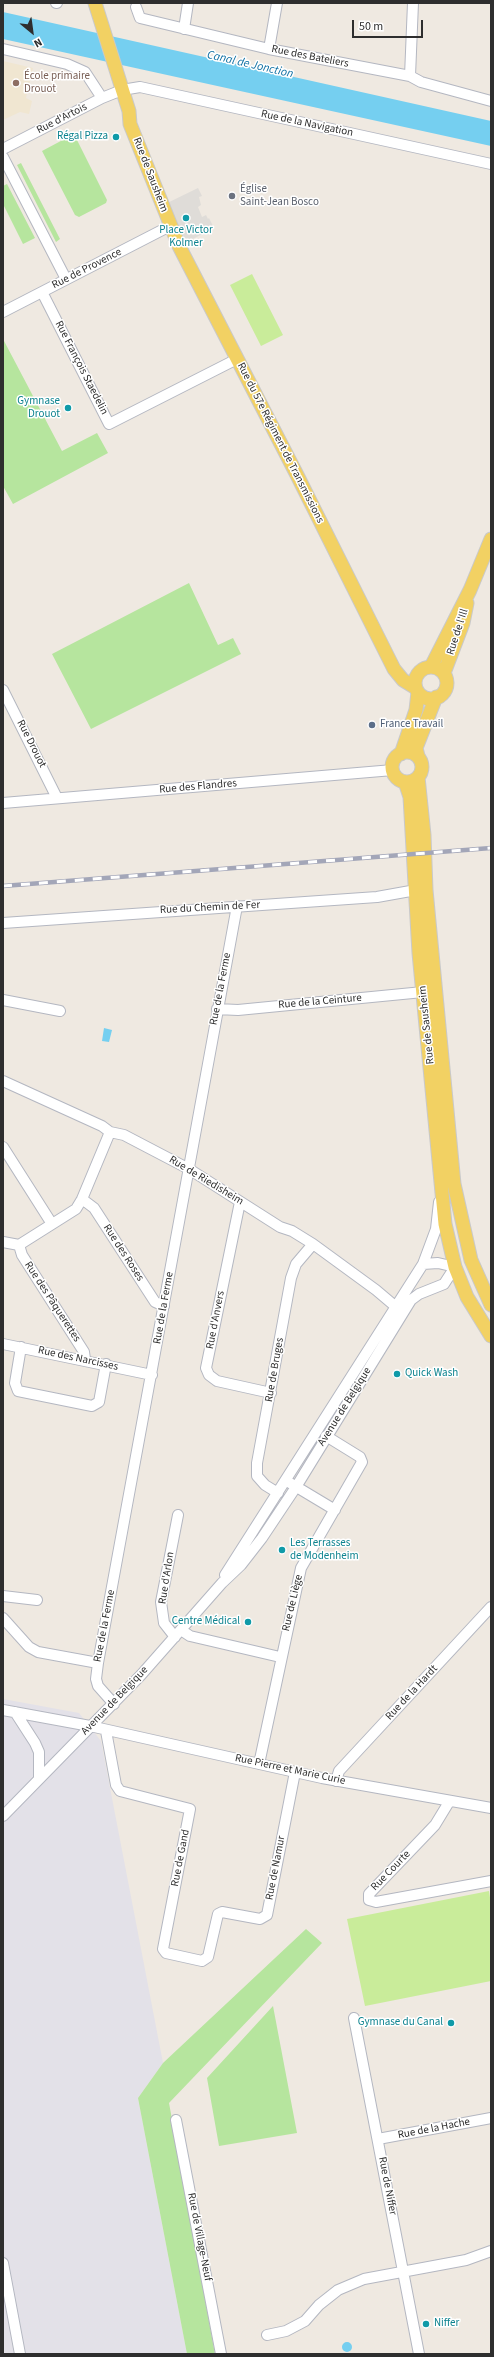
<!DOCTYPE html>
<html>
<head>
<meta charset="utf-8">
<style>
  body { margin:0 }
  #map { position:relative; width:494px; height:2357px; overflow:hidden; background:#efe9e1; font-family:"Source Sans 3",sans-serif }
  canvas { display:block }
  .frame { position:absolute; inset:0; border:4px solid #2e2e2e; pointer-events:none }
  .north { position:absolute; left:12px; top:12px; width:40px; height:40px; -webkit-text-stroke:3px #fff; paint-order:stroke; rotate:151deg; font-size:11px; font-weight:700; line-height:16px; text-align:center; color:#2e2e2e }
  .north::after { content:''; display:block; margin:auto; width:14px; height:18px; background:#2e2e2e; clip-path:polygon(50% 0,100% 100%,50% 72%,0 100%) }
  .scale { position:absolute; left:352px; top:20px; width:71px; height:18px; box-sizing:border-box; border:2px solid #2e2e2e; border-top:0; padding-left:5px; font-size:12px; line-height:14px; white-space:nowrap; color:#2e2e2e; -webkit-text-stroke:3px #fff; paint-order:stroke }
</style>
</head>
<body>
<div id="map">
<canvas width="494" height="2357"></canvas>
<div class="frame"></div>
<div class="north">N</div>
<div class="scale">50 m</div>
</div>
<script>
const ctx = document.querySelector('canvas').getContext('2d');
ctx.lineJoin = 'round';
function fillPath(path, color) {
  ctx.fillStyle = color;
  ctx.fill(path, 'evenodd');
}
function shape(rows) {
  const path = new Path2D();
  for (const r of rows) {
    if (r.length === 3) {
      path.moveTo(r[0] + r[2], r[1]);
      path.arc(r[0], r[1], r[2], 0, 2 * Math.PI);
      continue;
    }
    path.moveTo(r[0], r[1]);
    for (let i = 2; i < r.length; i += 2) path.lineTo(r[i], r[i + 1]);
  }
  return path;
}
function trace(path, color, width, dash) {
  ctx.strokeStyle = color;
  ctx.lineWidth = width;
  ctx.lineCap = dash ? 'butt' : 'round';
  ctx.setLineDash(dash || []);
  ctx.stroke(path);
}
function label(font, color, halo, rows, align = 'center') {
  ctx.font = font + ' "Source Sans 3",sans-serif';
  ctx.lineWidth = 3;
  ctx.setLineDash([]);
  ctx.textBaseline = 'middle';
  ctx.strokeStyle = halo;
  ctx.fillStyle = color;
  for (const [text, x, y, turn = 0] of rows) {
    ctx.save();
    ctx.translate(x, y);
    ctx.rotate((+turn || 0) * Math.PI / 180);
    ctx.textAlign = isNaN(turn) ? turn : align;
    if (halo) ctx.strokeText(text, 0, 0);
    ctx.fillText(text, 0, 0);
    ctx.restore();
  }
}
fillPath(shape([
  [3,1699,79,1713,101,1741,163,2063,138,2098,187,2354,3,2354]
]), '#e3e1e8');
fillPath(shape([
  [3,61,33,68,26,98,32,101,29,114,20,112,3,120]
]), '#f0e6d1');
fillPath(shape([
  [74,134,107,200,106,203,79,217,75,215,42,151],
  [21,163,60,239,56,242,17,165],
  [7,184,35,238,23,244,3,204,3,186],
  [3,339,62,451,97,433,108,453,13,504,3,486],
  [189,583,218,645,233,638,241,654,91,729,52,654],
  [306,1929,322,1943,169,2103,215,2354,187,2354,138,2098,163,2063],
  [273,2006,297,2133,219,2146,207,2078]
]), '#b6e59e');
fillPath(shape([
  [252,274,283,335,261,346,230,285],
  [489,1891,491,1904,491,1981,365,2006,347,1919]
]), '#c9ec9a');
fillPath(shape([
  [198,188,202,196,199,197,201,205,198,207,202,217,206,215,208,219,209,218,214,228,179,246,161,206]
]), '#dfdcd8');
fillPath(shape([
  [3,12,491,121,491,146,3,39],
  [104,1028,112,1030,109,1042,102,1041],
  [347,2347,5]
]), '#75cff0');
const minor = shape([
  [56,3,57,3],
  [136,7,140,18,269,49,410,76,421,82,491,101],
  [184,29,188,3],
  [3,49,67,64,85,72,102,98],
  [269,49,277,3],
  [410,76,413,3],
  [3,149,102,98,122,90,140,87,491,164],
  [3,157,66,279],
  [42,292,109,424,237,359],
  [3,312,170,226],
  [3,690,57,798],
  [3,803,393,770],
  [3,923,377,897,416,890],
  [3,1000,60,1011],
  [217,1009,238,1010,423,992],
  [3,1081,102,1126,110,1132,124,1135,189,1169,280,1227,292,1231,313,1244,376,1290,402,1312],
  [3,1147,52,1224],
  [82,1199,94,1208,155,1302,164,1306],
  [240,1202,206,1368,209,1375,217,1381,271,1393],
  [3,1242,19,1245,76,1209,82,1199,110,1132],
  [19,1245,22,1255,84,1352,85,1359],
  [423,1264,438,1263,455,1267],
  [3,1344,152,1375],
  [21,1347,15,1383,18,1391,92,1406,99,1402,106,1364],
  [290,1483,335,1510],
  [278,1493,265,1485,257,1476,257,1463,291,1278,296,1264,313,1244],
  [225,1575,423,1264,436,1229,439,1202],
  [3,1596,37,1600],
  [3,1618,29,1647,38,1652,98,1663],
  [181,1630,190,1636,280,1657],
  [175,1637,164,1623,161,1602,178,1515],
  [114,1704,98,1686,96,1679,98,1663,237,906],
  [3,1710,90,1726,322,1778,491,1808],
  [15,1712,35,1743,39,1752,39,1779],
  [106,1731,116,1785,120,1791,190,1809,163,1949,166,1953,202,1961,208,1957,218,1914,222,1912,260,1919,267,1915,295,1772],
  [259,1764,301,1568,362,1462,360,1457,326,1436],
  [336,1781,339,1771,491,1607],
  [449,1802,435,1825,369,1894,369,1900,376,1902,491,1881],
  [3,1816,141,1675,222,1583,241,1565,262,1538,296,1487,411,1300,419,1294,444,1284,455,1267],
  [354,2018,419,2354],
  [176,2120,221,2354],
  [378,2139,491,2118],
  [3,2263,20,2354],
  [267,2335,286,2331,305,2321,319,2305,338,2290,364,2279,466,2260,491,2251]
]);
const major = shape([
  [95,3,129,111,130,124,179,246,297,475,394,669,403,680,416,688],
  [431,667,470,590,491,539],
  [431,683,16],
  [444,673,463,623,467,603],
  [407,767,15],
  [401,754,416,710,418,692],
  [418,756,416,748,436,697],
  [418,777,424,835,426,890,454,1184,471,1260,491,1305],
  [405,782,410,797,419,953,445,1224,455,1267,467,1297,491,1336]
]);
trace(minor, '#b4b7c1', 12);
trace(major, '#c9c9c9', 15);
trace(minor, '#fff', 10);
trace(major, '#f2d163', 13);
const rail = shape([
  [3,886,491,848]
]);
trace(rail, '#a3a6b8', 4.5);
trace(rail, '#fff', 3, [9]);
for (const [x, y, r, color] of [
  [16,83,4,"#8d6e63"],
  [116,137,4,"#0f9aa8"],
  [232,196,4,"#6b7280"],
  [186,218,4,"#0f9aa8"],
  [68,408,4,"#0f9aa8"],
  [372,725,4,"#5c6f8a"],
  [397,1374,4,"#0f9aa8"],
  [282,1550,4,"#0f9aa8"],
  [248,1622,4,"#0f9aa8"],
  [451,2023,4,"#0f9aa8"],
  [426,2324,4,"#0f9aa8"]
]) {
  const dot = new Path2D();
  dot.arc(x, y, r, 0, 2 * Math.PI);
  ctx.fillStyle = color;
  ctx.fill(dot);
  trace(dot, '#fff', 1.5);
}
label('11px', '#2e2e2e', '#fff', [
  ["Rue des Bateliers",310,57,11],
  ["Rue d'Artois",62,119,-27],
  ["Rue de la Navigation",307,124,12],
  ["Rue de Sausheim",150,175,69],
  ["Rue de Provence",87,269,-27],
  ["Rue François Staedelin",81,368,63],
  ["Rue du 57e Régiment de Transmissions",280,443,63],
  ["Rue de l'Ill",458,632,-72],
  ["Rue Drouot",31,744,63],
  ["Rue des Flandres",198,787,-5],
  ["Rue du Chemin de Fer",210,908,-3],
  ["Rue de la Ferme",221,989,-79],
  ["Rue de la Ceinture",320,1002,-5],
  ["Rue de Sausheim",427,1025,-96],
  ["Rue de Riedisheim",206,1181,31],
  ["Rue des Roses",123,1253,57],
  ["Rue des Pâquerettes",52,1302,57],
  ["Rue de la Ferme",164,1308,-80],
  ["Rue d'Anvers",216,1320,-79],
  ["Rue des Narcisses",78,1359,12],
  ["Rue de Bruges",275,1370,-80],
  ["Avenue de Belgique",345,1407,-58],
  ["Rue d'Arlon",167,1578,-81],
  ["Rue de Liège",293,1603,-77],
  ["Rue de la Ferme",105,1626,-79],
  ["Rue de la Hardt",412,1693,-47],
  ["Avenue de Belgique",115,1701,-46],
  ["Rue Pierre et Marie Curie",290,1770,12],
  ["Rue de Gand",181,1858,-79],
  ["Rue de Namur",276,1868,-79],
  ["Rue Courte",391,1871,-46],
  ["Rue de la Hache",434,2129,-11],
  ["Rue de Niffer",387,2186,79],
  ["Rue de Village-Neuf",199,2237,79]
]);
label('11px', '#785e54', '#fff', [
  ["École primaire",24,77],
  ["Drouot",24,90]
], 'left');
label('11px', '#0d838f', '#fff', [
  ["Régal Pizza",108,137],
  ["Place Victor",186,231,"center"],
  ["Kolmer",186,244,"center"],
  ["Gymnase",60,402],
  ["Drouot",60,415],
  ["Quick Wash",405,1374,"left"],
  ["Les Terrasses",290,1544,"left"],
  ["de Modenheim",290,1557,"left"],
  ["Centre Médical",240,1622],
  ["Gymnase du Canal",443,2023],
  ["Niffer",434,2324,"left"]
], 'right');
label('11px', '#5b616d', '#fff', [
  ["Église",240,190],
  ["Saint-Jean Bosco",240,203]
], 'left');
label('11px', '#4e5e75', '#fff', [
  ["France Travail",380,725]
], 'left');
label('italic 12px', '#0d6fa3', '#fff', [
  ["Canal de Jonction",250,65,13]
]);
</script>
</body>
</html>
